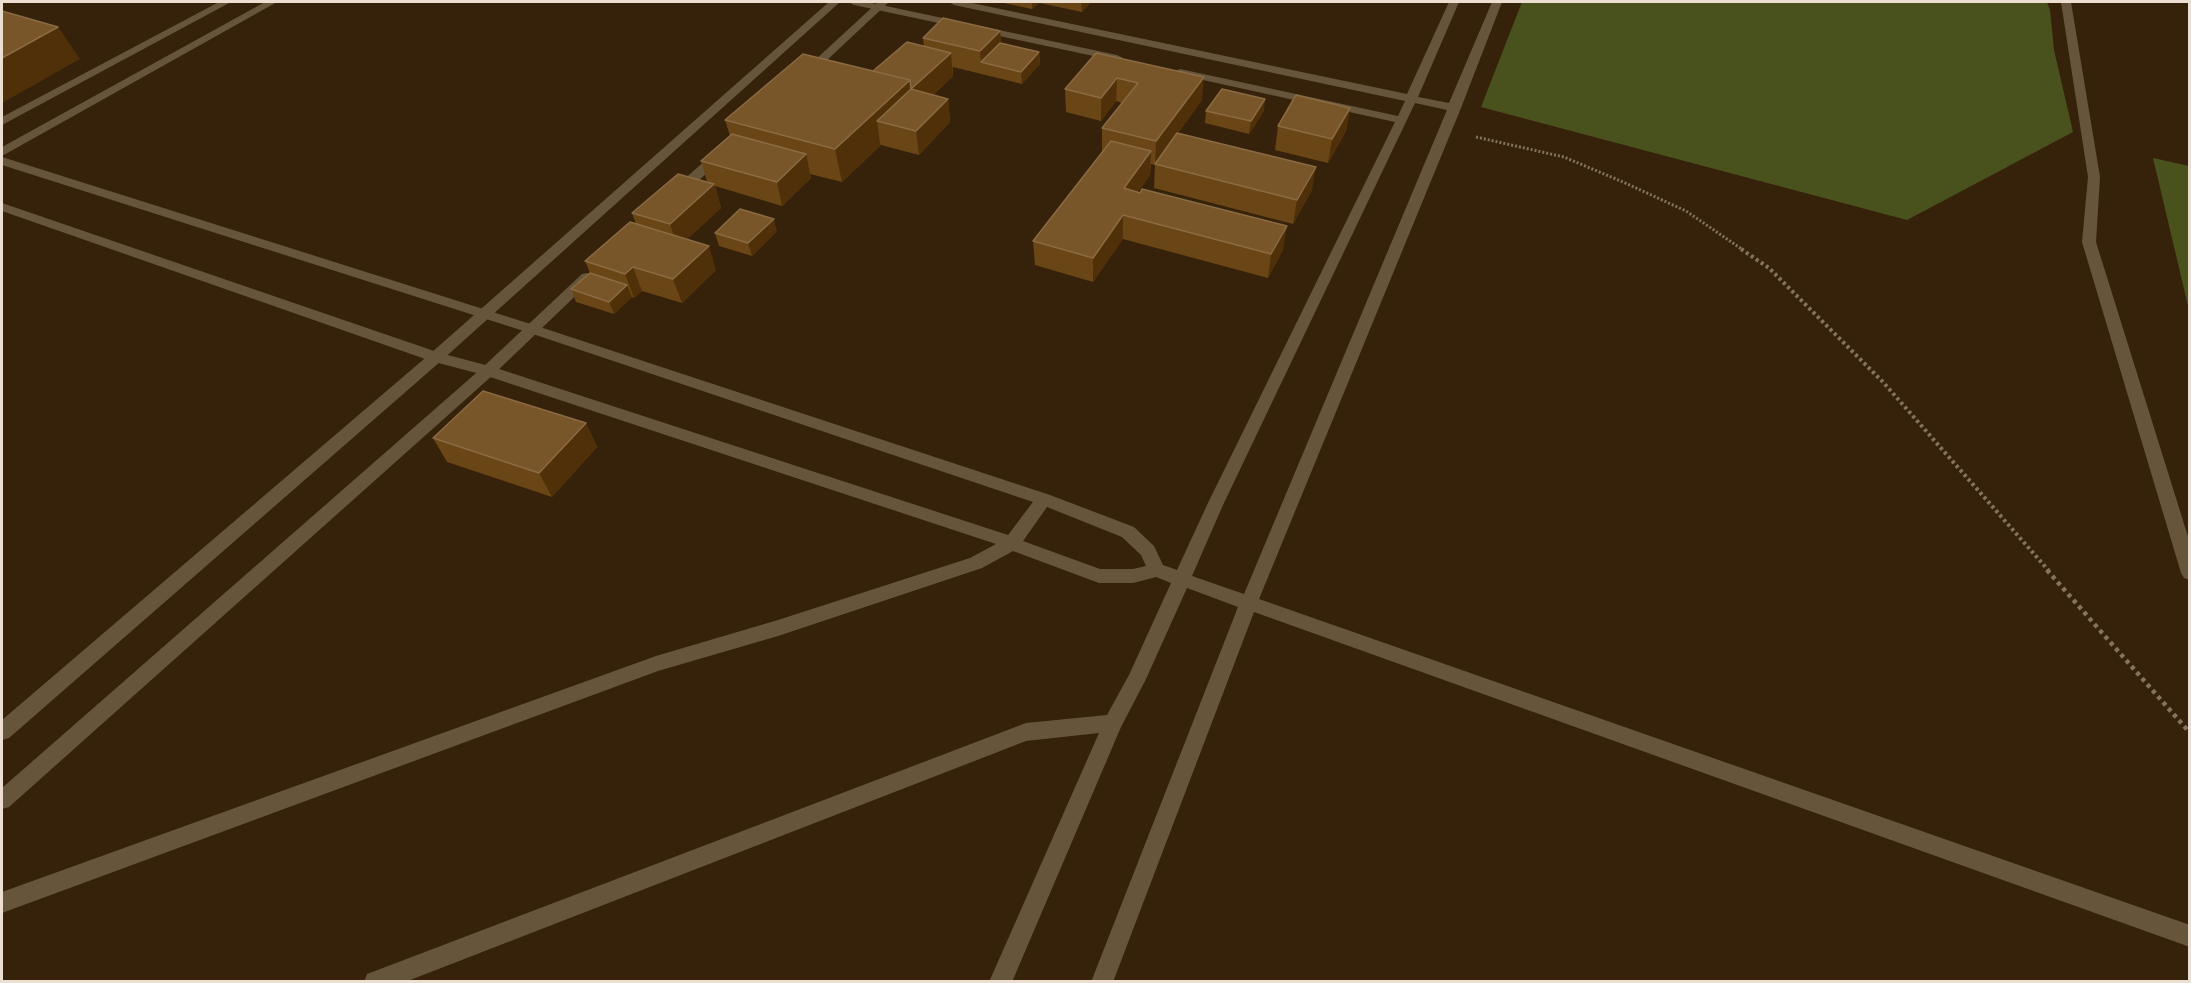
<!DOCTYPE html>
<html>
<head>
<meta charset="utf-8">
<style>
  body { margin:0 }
  #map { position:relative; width:2191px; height:983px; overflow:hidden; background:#36220b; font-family:"Noto Serif",serif }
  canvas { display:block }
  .frame { position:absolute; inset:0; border:3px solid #ecded1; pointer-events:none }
</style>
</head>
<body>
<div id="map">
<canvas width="2191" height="983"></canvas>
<div class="frame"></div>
</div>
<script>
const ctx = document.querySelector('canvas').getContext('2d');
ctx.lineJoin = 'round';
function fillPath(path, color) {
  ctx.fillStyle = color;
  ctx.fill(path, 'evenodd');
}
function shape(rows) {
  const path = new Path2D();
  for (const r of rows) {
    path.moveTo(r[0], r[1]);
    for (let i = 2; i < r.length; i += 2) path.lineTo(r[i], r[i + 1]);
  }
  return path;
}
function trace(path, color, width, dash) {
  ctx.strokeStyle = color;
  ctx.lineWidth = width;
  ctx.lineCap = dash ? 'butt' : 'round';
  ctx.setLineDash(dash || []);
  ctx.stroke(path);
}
fillPath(shape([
  [1522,2,2047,2,2050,10,2054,50,2073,132,1907,220,1481,107],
  [2153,158,2189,166,2189,310]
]), '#49521c');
trace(shape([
  [1476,137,1564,157,1623,182,1686,211,1743,250]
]), '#847360', 3, [2, 2]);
trace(shape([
  [1741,249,1769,268,1883,382,2049,571]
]), '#847360', 4, [3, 3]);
trace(shape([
  [2047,570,2190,733]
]), '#847360', 4.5, [4, 4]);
fillPath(shape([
  [219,2,231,2,2,125,2,117,219,2],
  [265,2,277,2,2,156,2,147,265,2],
  [849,2,867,2,1117,55,1123,58,1117,61,854,5,849,2],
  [949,2,967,2,1407,94,1449,2,1459,2,1418,97,1449,103,1492,2,1502,2,1461,108,1259,599,2190,925,2190,947,1254,612,1113,982,1091,982,1238,607,1187,588,1146,679,1121,727,1012,982,989,982,1099,733,1026,741,405,982,364,982,367,974,375,971,1026,723,1107,715,1129,675,1171,583,1156,577,1133,583,1099,583,1013,551,982,568,778,636,658,671,2,913,2,892,656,656,778,620,970,558,996,544,484,375,431,361,2,211,2,203,440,353,493,367,1008,535,1033,502,527,332,2,165,2,157,537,326,1050,495,1134,527,1154,546,1163,565,1177,570,1207,505,1395,122,1180,75,1174,72,1180,69,1398,116,1405,101,954,5,949,2],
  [1415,103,1447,110,1244,594,1192,576,1223,505,1415,103],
  [1047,507,1122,537,1141,555,1146,566,1133,569,1100,569,1023,541,1047,507],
  [2061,2,2071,2,2100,177,2096,242,2190,543,2190,580,2184,578,2181,573,2082,242,2088,177,2061,2]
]), '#66553b');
fillPath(shape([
  [829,2,840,2,441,361,9,738,2,740,2,720,431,353,829,2],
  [878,2,889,2,810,76,802,76,802,72,878,2],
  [719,151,723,152,725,155,723,158,683,195,673,195,672,192,673,189,715,152,719,151],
  [587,273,594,277,592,280,493,375,9,807,2,809,2,788,483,367,582,274,587,273]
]), '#66553b');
fillPath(shape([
  [999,2,1091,2,1082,12,1040,3,1040,2,1032,9],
  [1000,31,1001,43,1039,52,1040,64,1022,84,953,67,953,76,933,95,948,99,950,122,919,155,881,145,842,182,810,174,811,178,782,206,715,186,721,208,687,239,716,270,682,303,642,291,634,298,632,297,614,314,576,302,571,289,590,273,585,261,636,224,632,213,707,182,701,161,730,136,725,120,873,71,924,46,923,38],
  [1096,53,1202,100,1178,133,1312,190,1293,224,1154,188,1155,165,1151,164,1150,175,1138,192,1283,250,1268,278,1123,239,1093,282,1035,265,1033,241,1103,152,1102,152,1102,128,1122,103,1116,101,1101,121,1066,112,1065,89],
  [1350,108,1346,131,1328,163,1275,150,1278,126],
  [1206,111,1264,111,1249,134,1205,123],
  [777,231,752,256,719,246,715,233],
  [586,423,597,447,552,497,447,462,433,438]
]), '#6a4515');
fillPath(shape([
  [1032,2,1040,2,1032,9],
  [1081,2,1091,2,1082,12],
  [58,27,80,59,2,103,2,58],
  [1000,31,1002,54,981,62,980,51],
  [1039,52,1040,64,1022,84,1021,72],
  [951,53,953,76,914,112,877,121,880,144,881,145,842,182,835,149,910,80],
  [1204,77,1202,100,1155,165,1156,141],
  [1117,78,1116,101,1101,121,1101,98],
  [948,99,950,122,919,155,916,131],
  [1265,99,1264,111,1249,134,1251,121],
  [1350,108,1346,131,1328,163,1332,139],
  [1151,151,1150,175,1124,212,1124,188],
  [806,154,811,178,782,206,777,182],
  [1316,167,1312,190,1293,224,1297,200],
  [714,184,721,208,678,248,670,224],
  [1123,215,1123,239,1093,282,1093,258],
  [774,219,777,231,752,256,748,243],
  [1287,226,1283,250,1268,278,1271,254],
  [709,246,716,270,682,303,673,279],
  [633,267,642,291,634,298,625,274],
  [627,285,632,297,614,314,609,302],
  [586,423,597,447,552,497,539,473]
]), '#4f3009');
const building = shape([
  [2,11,58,27,2,58,2,11],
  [943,18,1000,31,980,51,923,38,943,18],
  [907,42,951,53,911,89,910,80,873,71,907,42],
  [1000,43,1039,52,1021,72,981,62,1000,43],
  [1096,53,1204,77,1156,141,1102,128,1138,83,1117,78,1101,98,1065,89,1096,53],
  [803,54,910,80,835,149,725,120,803,54],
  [911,89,948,99,916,131,877,121,911,89],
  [1222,89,1265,99,1251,121,1206,111,1222,89],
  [1296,95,1350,108,1332,139,1278,126,1296,95],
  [1177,133,1316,167,1297,200,1155,164,1177,133],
  [732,134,806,154,777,182,701,161,732,134],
  [1111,141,1151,151,1124,188,1140,193,1142,189,1287,226,1271,254,1123,215,1093,258,1033,241,1111,141],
  [678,174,714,184,670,224,632,213,678,174],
  [740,209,774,219,748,243,715,233,740,209],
  [630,222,709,246,673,279,633,267,625,274,585,261,630,222],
  [590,273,627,285,609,302,571,289,590,273],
  [483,391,586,423,539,473,433,438,483,391]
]);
fillPath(building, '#785629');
trace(building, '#8a6b44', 1.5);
</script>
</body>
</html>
